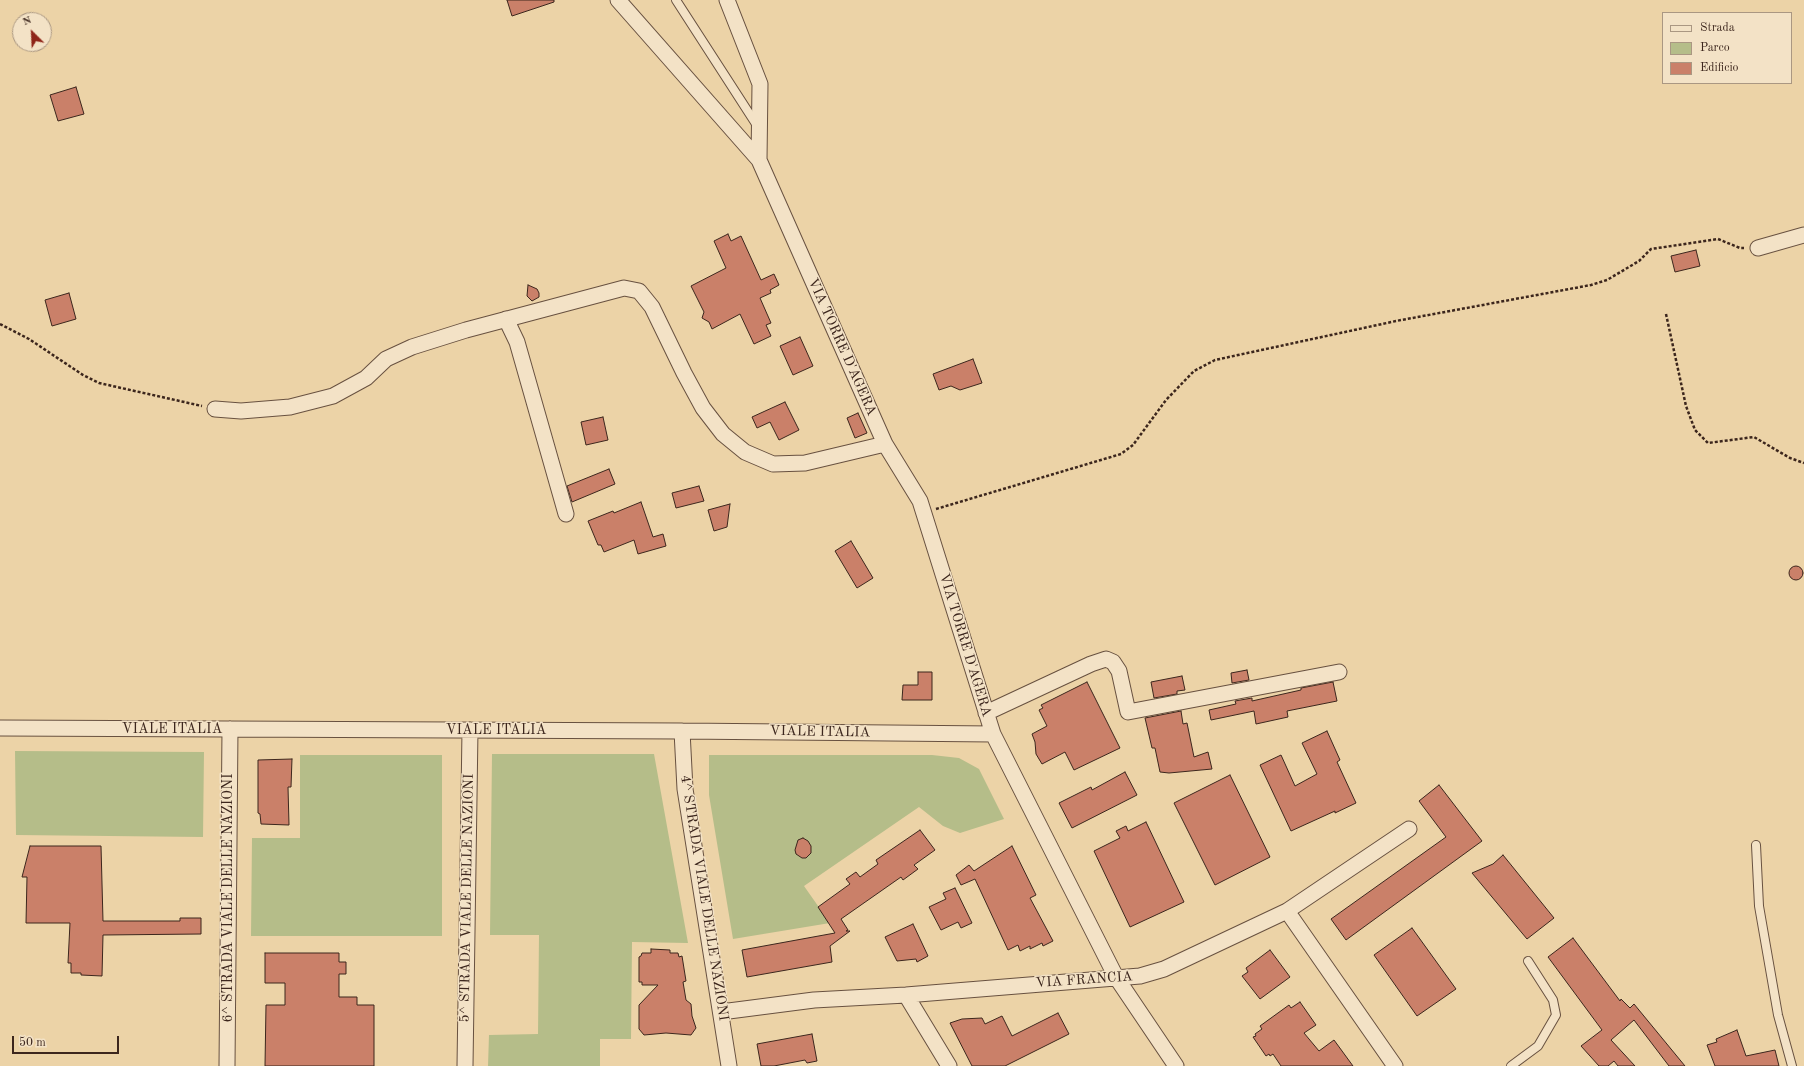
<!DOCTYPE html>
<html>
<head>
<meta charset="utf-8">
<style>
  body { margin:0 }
  #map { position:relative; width:1804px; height:1066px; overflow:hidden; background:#ecd3a7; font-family:"Old Standard TT",serif }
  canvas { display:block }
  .legend { position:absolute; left:1662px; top:12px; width:130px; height:72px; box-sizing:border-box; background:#f3e2c6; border:1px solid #aa9782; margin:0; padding:5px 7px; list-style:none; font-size:12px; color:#3c261d }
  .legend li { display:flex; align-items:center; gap:8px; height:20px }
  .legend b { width:20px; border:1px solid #aa9782 }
  .north { position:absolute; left:12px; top:12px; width:40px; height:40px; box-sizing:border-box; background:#f3e2c6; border:1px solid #aa9782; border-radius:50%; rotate:336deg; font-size:11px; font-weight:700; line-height:16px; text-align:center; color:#3c261d }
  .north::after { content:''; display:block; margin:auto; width:14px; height:18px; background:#8f2418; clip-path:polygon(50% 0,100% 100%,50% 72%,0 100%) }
  .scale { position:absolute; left:12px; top:1036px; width:107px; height:18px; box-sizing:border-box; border:2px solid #3c261d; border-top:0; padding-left:5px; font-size:12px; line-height:14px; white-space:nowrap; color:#3c261d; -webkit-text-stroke:3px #f3e2c6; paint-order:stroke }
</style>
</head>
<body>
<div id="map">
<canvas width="1804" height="1066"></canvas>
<ul class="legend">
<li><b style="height:5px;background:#f3e2c6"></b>Strada</li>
<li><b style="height:11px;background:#b5bd89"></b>Parco</li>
<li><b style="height:11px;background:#ca8069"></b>Edificio</li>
</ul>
<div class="north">N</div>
<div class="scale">50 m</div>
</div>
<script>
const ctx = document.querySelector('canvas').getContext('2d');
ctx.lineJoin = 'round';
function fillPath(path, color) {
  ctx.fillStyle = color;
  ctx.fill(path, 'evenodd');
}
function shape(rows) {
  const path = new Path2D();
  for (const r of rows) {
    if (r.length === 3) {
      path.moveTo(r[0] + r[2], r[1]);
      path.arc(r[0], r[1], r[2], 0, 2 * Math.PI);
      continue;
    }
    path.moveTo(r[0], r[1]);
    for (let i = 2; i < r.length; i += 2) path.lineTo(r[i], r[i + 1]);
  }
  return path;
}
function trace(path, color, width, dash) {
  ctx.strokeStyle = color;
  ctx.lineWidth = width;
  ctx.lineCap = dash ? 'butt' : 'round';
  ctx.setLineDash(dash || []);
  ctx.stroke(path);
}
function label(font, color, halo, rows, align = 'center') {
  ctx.font = font + ' "Old Standard TT",serif';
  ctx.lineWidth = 3;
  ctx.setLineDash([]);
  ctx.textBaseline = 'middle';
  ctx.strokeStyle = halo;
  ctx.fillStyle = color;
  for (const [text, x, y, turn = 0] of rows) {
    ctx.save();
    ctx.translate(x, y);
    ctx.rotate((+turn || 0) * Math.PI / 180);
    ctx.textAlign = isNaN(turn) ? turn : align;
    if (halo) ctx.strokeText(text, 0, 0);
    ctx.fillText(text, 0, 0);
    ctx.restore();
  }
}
fillPath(shape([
  [15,751,204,752,203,837,16,835],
  [492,754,654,754,688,943,632,942,631,1039,600,1039,600,1066,488,1066,489,1035,538,1034,539,935,490,935],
  [300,755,442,755,442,936,251,936,252,838,300,838],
  [709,755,932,755,959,758,979,769,1004,819,960,833,943,826,919,807,804,886,830,923,733,939,709,795]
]), '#b5bd89');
const building = shape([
  [507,0,554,0,554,2,512,16,507,0],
  [76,87,84,114,58,121,50,95,76,87],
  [728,234,731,241,741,236,761,280,774,274,779,285,770,290,771,293,760,298,771,323,766,325,771,336,754,344,740,314,712,329,709,322,702,318,704,312,691,286,726,268,714,241,728,234],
  [1696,250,1700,266,1675,272,1671,256,1696,250],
  [528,285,537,289,539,293,539,297,532,301,527,296,528,285],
  [69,293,76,319,52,326,45,300,69,293],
  [800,337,813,366,793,375,780,346,800,337],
  [973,359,982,383,960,390,951,386,939,390,933,374,973,359],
  [785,402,799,430,779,440,770,422,757,428,752,417,785,402],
  [858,413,867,433,855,438,847,418,858,413],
  [603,417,608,440,586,445,581,422,603,417],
  [609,469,615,484,572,502,567,486,609,469],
  [699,486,704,501,676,508,672,493,699,486],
  [641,502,653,537,663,534,666,546,638,554,634,540,604,552,601,545,598,545,588,521,613,511,614,513,641,502],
  [730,504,727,527,714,531,708,510,730,504],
  [851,541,873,578,857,588,835,551,851,541],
  [1796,573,7],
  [1247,670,1249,680,1232,683,1231,673,1247,670],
  [918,672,932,672,932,700,902,700,903,685,918,685,918,672],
  [1182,676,1185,690,1177,691,1177,694,1154,698,1151,682,1182,676],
  [1087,682,1120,748,1074,770,1065,752,1042,764,1036,754,1035,742,1032,734,1047,726,1039,710,1043,708,1041,705,1087,682],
  [1333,682,1337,701,1287,711,1288,717,1256,724,1254,711,1211,720,1209,710,1236,704,1235,701,1252,698,1252,701,1301,690,1301,688,1333,682],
  [1181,711,1183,724,1187,723,1194,757,1208,752,1212,769,1169,773,1160,772,1155,748,1152,748,1145,718,1181,711],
  [1327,731,1340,760,1337,762,1356,803,1335,813,1335,811,1291,831,1260,765,1281,755,1295,786,1317,774,1302,743,1327,731],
  [292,759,291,787,288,787,289,825,261,824,260,814,258,813,258,760,292,759],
  [1125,772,1137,795,1072,828,1059,803,1091,787,1092,790,1125,772],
  [1230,775,1270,857,1215,885,1174,803,1230,775],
  [1439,785,1482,841,1346,940,1331,919,1446,837,1419,801,1439,785],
  [1146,822,1184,902,1130,927,1094,851,1120,838,1116,831,1126,826,1128,831,1146,822],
  [920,830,935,850,914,865,918,869,903,880,901,877,841,919,848,930,846,931,850,931,830,946,832,962,747,977,742,950,835,933,818,907,850,884,846,879,856,872,860,877,878,864,876,860,920,830],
  [803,838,808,841,811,846,811,853,806,858,802,858,796,854,795,850,798,840,803,838],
  [30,846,101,846,103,921,180,921,180,918,201,918,201,934,103,935,102,976,81,975,81,973,71,973,71,963,68,963,70,923,26,923,27,877,22,877,30,846],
  [1012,846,1036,895,1030,898,1053,941,1043,946,1042,943,1030,949,1030,946,1020,951,1018,945,1008,950,975,879,961,885,956,875,969,865,974,871,1012,846],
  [1503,855,1554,918,1527,939,1472,873,1493,864,1503,855],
  [955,888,972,923,961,928,958,922,941,930,929,907,946,899,943,893,955,888],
  [913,924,928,956,917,962,916,959,897,961,885,937,913,924],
  [1412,928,1456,989,1417,1016,1374,955,1412,928],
  [1573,938,1620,1001,1621,999,1630,1008,1634,1004,1685,1066,1669,1066,1634,1020,1611,1040,1635,1066,1618,1066,1614,1061,1608,1066,1599,1066,1581,1046,1602,1030,1548,957,1573,938],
  [651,949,670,950,670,953,678,953,679,957,682,956,686,981,683,982,686,1000,691,1004,692,1016,696,1028,691,1035,666,1033,644,1035,639,1029,639,1005,658,985,642,985,642,982,639,982,639,957,641,956,642,953,651,953,651,949],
  [1270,950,1290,977,1260,999,1242,976,1248,972,1246,968,1270,950],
  [265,953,339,953,339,962,346,962,346,974,339,974,339,997,357,997,357,1005,374,1005,374,1066,265,1066,266,1005,285,1005,285,983,265,983,265,953],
  [1300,1002,1316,1025,1304,1033,1319,1051,1334,1040,1353,1066,1281,1066,1273,1054,1270,1056,1269,1054,1266,1056,1253,1037,1256,1036,1255,1034,1262,1029,1260,1026,1289,1005,1291,1008,1300,1002],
  [1058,1013,1069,1034,1005,1066,972,1066,950,1023,962,1019,982,1018,985,1024,1002,1016,1012,1036,1058,1013],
  [1737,1030,1746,1056,1775,1050,1779,1066,1715,1066,1707,1045,1717,1042,1716,1039,1737,1030],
  [812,1034,817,1061,807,1063,805,1060,774,1066,761,1066,757,1044,812,1034]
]);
fillPath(building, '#ca8069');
trace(building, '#3c261d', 1);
const service = shape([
  [676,0,758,127],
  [1756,845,1759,906,1778,1015,1792,1066],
  [1511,1066,1538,1046,1556,1015,1553,1000,1528,961]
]);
const minor = shape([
  [618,0,759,160,885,444,920,501,993,734,1116,977,1176,1066],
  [727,0,760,84,759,160],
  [1758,248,1804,235],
  [506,319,517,342,566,514],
  [215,409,241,411,290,407,333,396,366,378,386,359,412,347,466,330,624,288,639,291,652,307,684,373,703,408,723,434,745,452,773,464,805,463,885,444],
  [986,713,1091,664,1106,659,1113,662,1119,671,1128,712,1339,672],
  [0,728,682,731,993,734],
  [682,731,685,789,729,1066],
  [1287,911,1395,1066],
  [906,995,949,1066],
  [721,1012,814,1000,906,995,1140,976,1164,969,1287,911,1409,829],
  [227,1066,230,729],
  [465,1066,470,730]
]);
trace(service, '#685140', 10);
trace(minor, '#685140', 17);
trace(shape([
  [1666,314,1686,406,1695,430,1708,443,1754,437,1790,458,1804,463],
  [0,324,29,339,83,375,99,383,202,406],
  [936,509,1121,454,1133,445,1166,400,1194,371,1215,360,1396,321,1591,285,1607,280,1639,261,1651,249,1718,239,1740,248,1744,248]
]), '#3c261d', 2.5, [3, 2]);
trace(service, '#f3e2c6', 8);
trace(minor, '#f3e2c6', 15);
label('14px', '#3c261d', '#f3e2c6', [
  ["VIA TORRE D'AGERA",842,347,66],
  ["VIA TORRE D'AGERA",965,645,73],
  ["VIALE ITALIA",172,729],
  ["VIALE ITALIA",496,730],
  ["VIALE ITALIA",820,732,1],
  ["6^ STRADA VIALE DELLE NAZIONI",228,898,-90],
  ["5^ STRADA VIALE DELLE NAZIONI",467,898,-89],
  ["4^ STRADA VIALE DELLE NAZIONI",704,898,81],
  ["VIA FRANCIA",1084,980,-4]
]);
</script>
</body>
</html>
